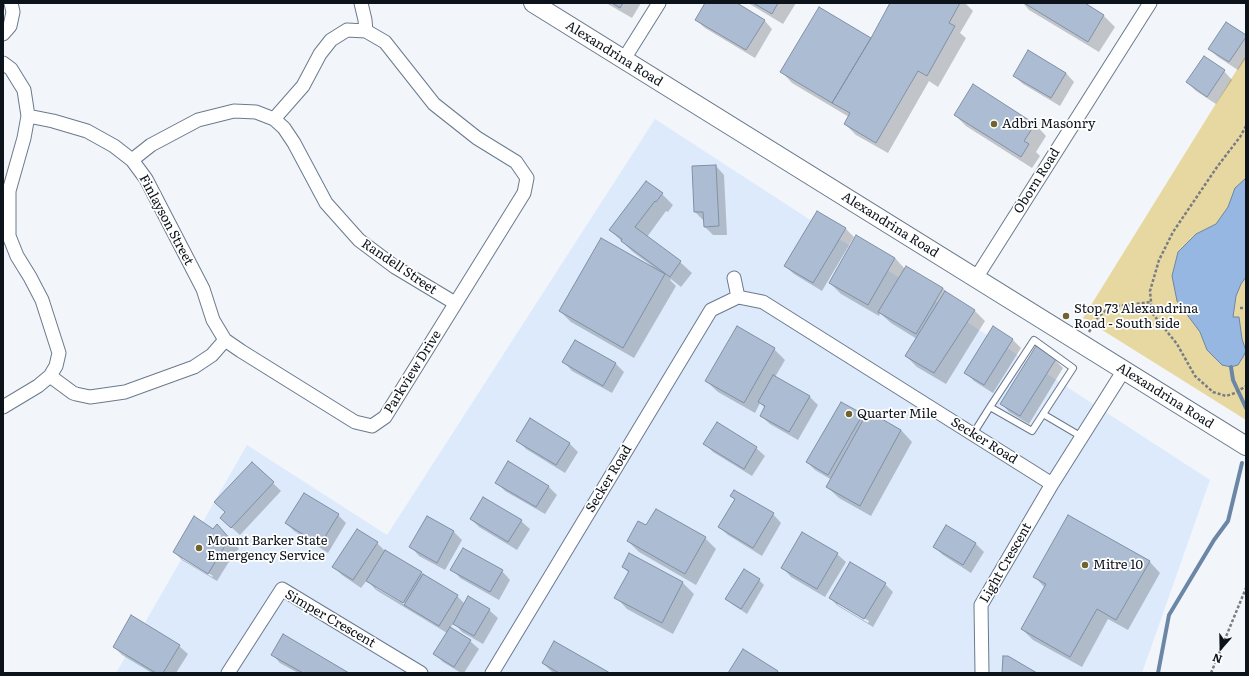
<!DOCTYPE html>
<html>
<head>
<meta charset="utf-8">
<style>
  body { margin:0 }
  #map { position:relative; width:1249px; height:676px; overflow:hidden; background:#f2f6fa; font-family:Literata,serif }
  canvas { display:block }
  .frame { position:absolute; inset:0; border:4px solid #0d131b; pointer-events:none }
  .north { position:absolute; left:1201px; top:628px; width:40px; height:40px; -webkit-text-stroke:3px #fff; paint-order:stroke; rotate:200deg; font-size:11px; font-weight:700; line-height:16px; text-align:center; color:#0d131b }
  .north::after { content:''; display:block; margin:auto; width:14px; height:18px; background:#0d131b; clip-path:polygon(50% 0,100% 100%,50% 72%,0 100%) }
</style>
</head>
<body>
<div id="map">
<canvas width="1249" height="676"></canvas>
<div class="frame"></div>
<div class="north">N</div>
</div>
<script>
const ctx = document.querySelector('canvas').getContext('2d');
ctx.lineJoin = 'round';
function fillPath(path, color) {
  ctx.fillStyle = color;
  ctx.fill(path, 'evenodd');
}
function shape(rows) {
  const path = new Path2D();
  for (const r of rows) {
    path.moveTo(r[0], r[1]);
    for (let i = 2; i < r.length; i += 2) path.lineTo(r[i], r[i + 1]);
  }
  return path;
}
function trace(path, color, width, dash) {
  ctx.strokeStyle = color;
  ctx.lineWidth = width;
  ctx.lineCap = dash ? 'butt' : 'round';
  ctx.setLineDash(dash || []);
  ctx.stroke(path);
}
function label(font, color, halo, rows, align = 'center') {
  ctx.font = font + ' Literata,serif';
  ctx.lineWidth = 3.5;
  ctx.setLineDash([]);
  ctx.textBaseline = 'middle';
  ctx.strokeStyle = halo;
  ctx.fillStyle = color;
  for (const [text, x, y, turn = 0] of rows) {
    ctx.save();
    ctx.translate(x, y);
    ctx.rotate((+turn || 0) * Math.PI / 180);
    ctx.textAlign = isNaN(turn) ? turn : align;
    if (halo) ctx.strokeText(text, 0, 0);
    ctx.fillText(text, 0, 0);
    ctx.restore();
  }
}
fillPath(shape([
  [655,119,1210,480,1142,673,116,673,247,445,387,535]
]), '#ddeafc');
fillPath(shape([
  [1246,55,1246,420,1083,318]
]), '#e7d8a2');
const water = shape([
  [1246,178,1246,277,1241,284,1236,296,1233,317,1239,317,1242,339,1246,351,1243,357,1238,365,1231,367,1222,365,1207,350,1200,332,1177,301,1172,276,1178,252,1196,234,1216,224,1228,207,1235,188,1246,178]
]);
fillPath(water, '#95b7e1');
trace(water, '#6c86a6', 1);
fillPath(shape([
  [606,3,641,3,632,18],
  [707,3,735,3,764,20,772,29,755,58,705,28,696,20],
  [748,3,796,3,783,24],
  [891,3,965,3,973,11,960,33,966,38,938,87,929,81,888,153,856,135,845,124,849,117,792,83,781,71,871,39],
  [1023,3,1083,3,1104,16,1115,27,1099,52,1029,10],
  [1246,36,1246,58,1238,70,1218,57,1209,49],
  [1029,51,1066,73,1074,82,1060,106,1023,84,1014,76],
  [1224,71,1232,80,1216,104,1196,91,1187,82],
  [955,115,1035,124,1046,136,1036,152,1040,156,1032,168,966,126],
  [716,166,724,175,727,235,713,235,705,227,705,220,703,220,695,212],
  [662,194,673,205,668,212,666,211,647,237,680,262,692,273,681,287,671,279,670,280,676,286,634,358,571,322,560,311,655,270,656,269,633,252,610,230],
  [817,212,846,229,854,237,822,291,794,274,785,266],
  [895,258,905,269,943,288,947,293,974,310,985,321,946,384,917,367,906,356,917,339,891,323,880,313,879,316,841,294,830,283],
  [993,328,1013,340,1021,348,993,393,974,381,966,373],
  [576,341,616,364,624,372,612,393,572,371,564,362],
  [774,349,785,360,775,377,809,396,818,405,798,440,770,424,761,416,765,408,760,403,755,413,718,392,706,381],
  [1055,360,1063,368,1029,424,1009,412,1001,403],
  [841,403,862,415,866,418,901,430,912,442,871,516,839,498,827,487,832,480,815,470,807,462],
  [518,441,569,443,578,452,565,473,526,449],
  [705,444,756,448,765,456,752,476,713,452],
  [273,483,281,491,240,535,221,518,226,513],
  [497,483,548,486,557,495,545,514,505,491],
  [731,496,773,514,781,523,762,556,728,535,719,527,735,500],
  [338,515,346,523,328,553,294,531,286,523],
  [428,517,454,532,462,540,445,570,419,556,411,547],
  [471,519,521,521,530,529,517,550,479,527],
  [947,526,976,544,984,552,971,573,943,555,934,547],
  [646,527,705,538,716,549,696,585,639,552,628,541],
  [213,530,225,534,239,549,235,552,217,581,182,560,174,552],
  [182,556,213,576,212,577,182,559],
  [358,530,377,543,385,551,457,596,465,604,489,610,498,618,483,644,462,632,454,623,450,628,470,641,479,649,464,673,461,673,443,662,435,654,447,633,376,590,367,580,361,588,342,575,334,567],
  [376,586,408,605,407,606,376,588],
  [837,554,846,562,825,597,791,577,783,568],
  [630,555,683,583,694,594,673,634,627,609,616,597,629,573,623,567],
  [1149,561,1160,573,1128,630,1108,619,1082,667,1033,640,1022,629,1045,588,1035,577],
  [452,569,502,571,510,580,499,600,460,578],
  [759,580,764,585,747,614,732,604,726,599],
  [885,584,893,592,873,627,838,606,830,598],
  [838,603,869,621,868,623,838,605],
  [179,646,188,654,176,673,152,673,122,655,114,647],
  [272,654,348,673,298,673,280,663],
  [543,663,608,673,553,673]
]), '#0003');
trace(shape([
  [1231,367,1233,380,1246,408],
  [1158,673,1169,615,1214,540,1228,521,1242,463]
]), '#6c86a6', 4);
const building = shape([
  [612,3,623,3,620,8,612,3],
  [705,3,737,3,765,20,746,50,695,20,705,3],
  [753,3,778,3,772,14,753,3],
  [890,3,960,3,949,23,955,26,927,76,918,71,876,143,844,124,850,113,832,103,871,38,890,3],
  [1024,3,1085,3,1104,15,1088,42,1024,3],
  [819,7,871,38,832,103,780,72,819,7],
  [1226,22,1246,35,1246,37,1229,62,1208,49,1226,22],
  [1028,50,1066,73,1051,98,1013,76,1028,50],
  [1204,56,1225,70,1207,97,1186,82,1204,56],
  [973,84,1035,124,1024,141,1029,144,1021,157,954,115,973,84],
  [716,165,719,226,704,227,703,212,694,212,692,166,716,165],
  [646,181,663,193,656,202,655,201,635,227,681,261,670,277,621,241,622,239,609,230,646,181],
  [817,211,846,228,813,283,784,266,817,211],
  [856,235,895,258,868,305,829,283,856,235],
  [601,238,665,274,623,348,559,311,601,238],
  [906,266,943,288,916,334,878,312,906,266],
  [945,291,975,310,934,373,905,356,945,291],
  [737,326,775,348,744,403,705,381,737,326],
  [993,326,1013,339,984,385,964,373,993,326],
  [575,340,616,363,603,386,562,362,575,340],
  [1036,346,1056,359,1020,416,1000,404,1036,346],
  [773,375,810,396,789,432,760,416,765,406,758,402,773,375],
  [841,402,863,414,828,475,806,462,841,402],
  [868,411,901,430,860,506,826,487,868,411],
  [530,418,570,443,556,465,516,441,530,418],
  [717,422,757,447,744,469,703,444,717,422],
  [508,461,549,486,536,507,495,483,508,461],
  [252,462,274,482,231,528,220,518,225,512,214,502,252,462],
  [734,490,774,513,753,548,718,527,735,499,730,496,734,490],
  [304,493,339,514,320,545,285,523,304,493],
  [483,497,522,520,508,542,470,519,483,497],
  [656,509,706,537,685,574,627,541,638,521,646,525,656,509],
  [1068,515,1150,561,1116,620,1097,609,1070,657,1021,629,1046,584,1033,577,1068,515],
  [194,516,213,529,217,524,231,540,226,544,208,574,173,552,194,516],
  [427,516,454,531,437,563,409,547,427,516],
  [946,525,976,543,963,565,933,547,946,525],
  [357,529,378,542,353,580,332,567,357,529],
  [802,532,838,553,817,589,781,568,802,532],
  [463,548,503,570,490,592,450,570,463,548],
  [385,550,422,572,403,603,366,581,385,550],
  [629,553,683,582,662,623,614,598,629,571,622,567,629,553],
  [850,562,886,583,864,619,829,598,850,562],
  [744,569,760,579,741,609,725,599,744,569],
  [423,574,458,595,439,626,404,605,423,574],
  [468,596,490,609,474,636,453,624,468,596],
  [131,615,180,645,163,673,156,673,113,647,131,615],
  [450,627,471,640,454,667,433,654,450,627],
  [283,634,349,673,303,673,271,655,283,634],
  [554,641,610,673,559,673,542,663,554,641],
  [743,649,778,671,777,673,728,673,743,649],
  [1003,656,1008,656,1037,673,1002,673,1003,656]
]);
fillPath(building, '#acbdd3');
trace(building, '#8090a6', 1);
const service = shape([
  [1043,414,1082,437],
  [973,434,990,407,1034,340,1073,368,1032,431,990,407]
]);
const minor = shape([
  [361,3,365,20,366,31],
  [3,34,10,26,13,12,11,3],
  [624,59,659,3],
  [3,63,11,69,24,90,28,116,24,138,9,191,9,236,17,256,30,277,42,300,59,353,56,366,50,376],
  [28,116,53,121,87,131,114,146,132,160,146,179,203,289,213,320,225,340],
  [132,160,151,145,198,120,234,111,256,112,274,119,284,128,294,143,326,203,359,240,395,267,455,303],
  [734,278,738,297],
  [976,278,1150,3],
  [3,407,38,386,50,376,73,393,76,394,90,397,125,392,194,367,212,355,225,340,241,351,355,422,372,426,385,417,524,193,527,178,516,162,477,138,434,104,385,42,366,31,347,30,331,40,320,54,303,86,274,119],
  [228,673,282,589,421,673],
  [492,673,711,310,738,297,763,302,1052,484,1124,370],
  [982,673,981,605,1052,484]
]);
const secondary = shape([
  [533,3,1246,446]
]);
trace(service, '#6a7a8e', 8);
trace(minor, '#6a7a8e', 15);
trace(secondary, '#6a7a8e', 20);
trace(shape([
  [1246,126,1240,137,1217,167,1173,232,1159,260,1150,291,1152,313,1177,344,1195,376,1213,392,1226,396,1235,393,1246,386],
  [1240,308,1246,308],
  [1089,332,1098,317,1110,307,1151,302],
  [1211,673,1246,588]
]), '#787d83', 2.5, [3, 2]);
trace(service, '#fff', 6);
trace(minor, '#fff', 13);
trace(secondary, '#fff', 18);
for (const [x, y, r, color] of [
  [994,124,4,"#716330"],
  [1066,316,4,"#716330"],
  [849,414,4,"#716330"],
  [199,548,4,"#716330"],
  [1085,565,4,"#716330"]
]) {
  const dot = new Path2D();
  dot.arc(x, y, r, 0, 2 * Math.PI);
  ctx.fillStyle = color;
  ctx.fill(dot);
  trace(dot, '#fff', 1.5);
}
label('13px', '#0d131b', '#fff', [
  ["Alexandrina Road",614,54,32],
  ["Oborn Road",1037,181,-58],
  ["Finlayson Street",166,220,62],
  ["Alexandrina Road",890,225,32],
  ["Randell Street",399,267,34],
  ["Parkview Drive",413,372,-58],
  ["Alexandrina Road",1165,396,32],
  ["Secker Road",984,441,32],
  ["Secker Road",609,479,-59],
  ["Light Crescent",1006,563,-60],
  ["Simper Crescent",330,619,30]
]);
label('13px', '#0d131b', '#fff', [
  ["Adbri Masonry",1002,124],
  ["Stop 73 Alexandrina",1074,309],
  ["Road - South side",1074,324],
  ["Quarter Mile",857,414],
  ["Mount Barker State",207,541],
  ["Emergency Service",207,556],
  ["Mitre 10",1093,565]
], 'left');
</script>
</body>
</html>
